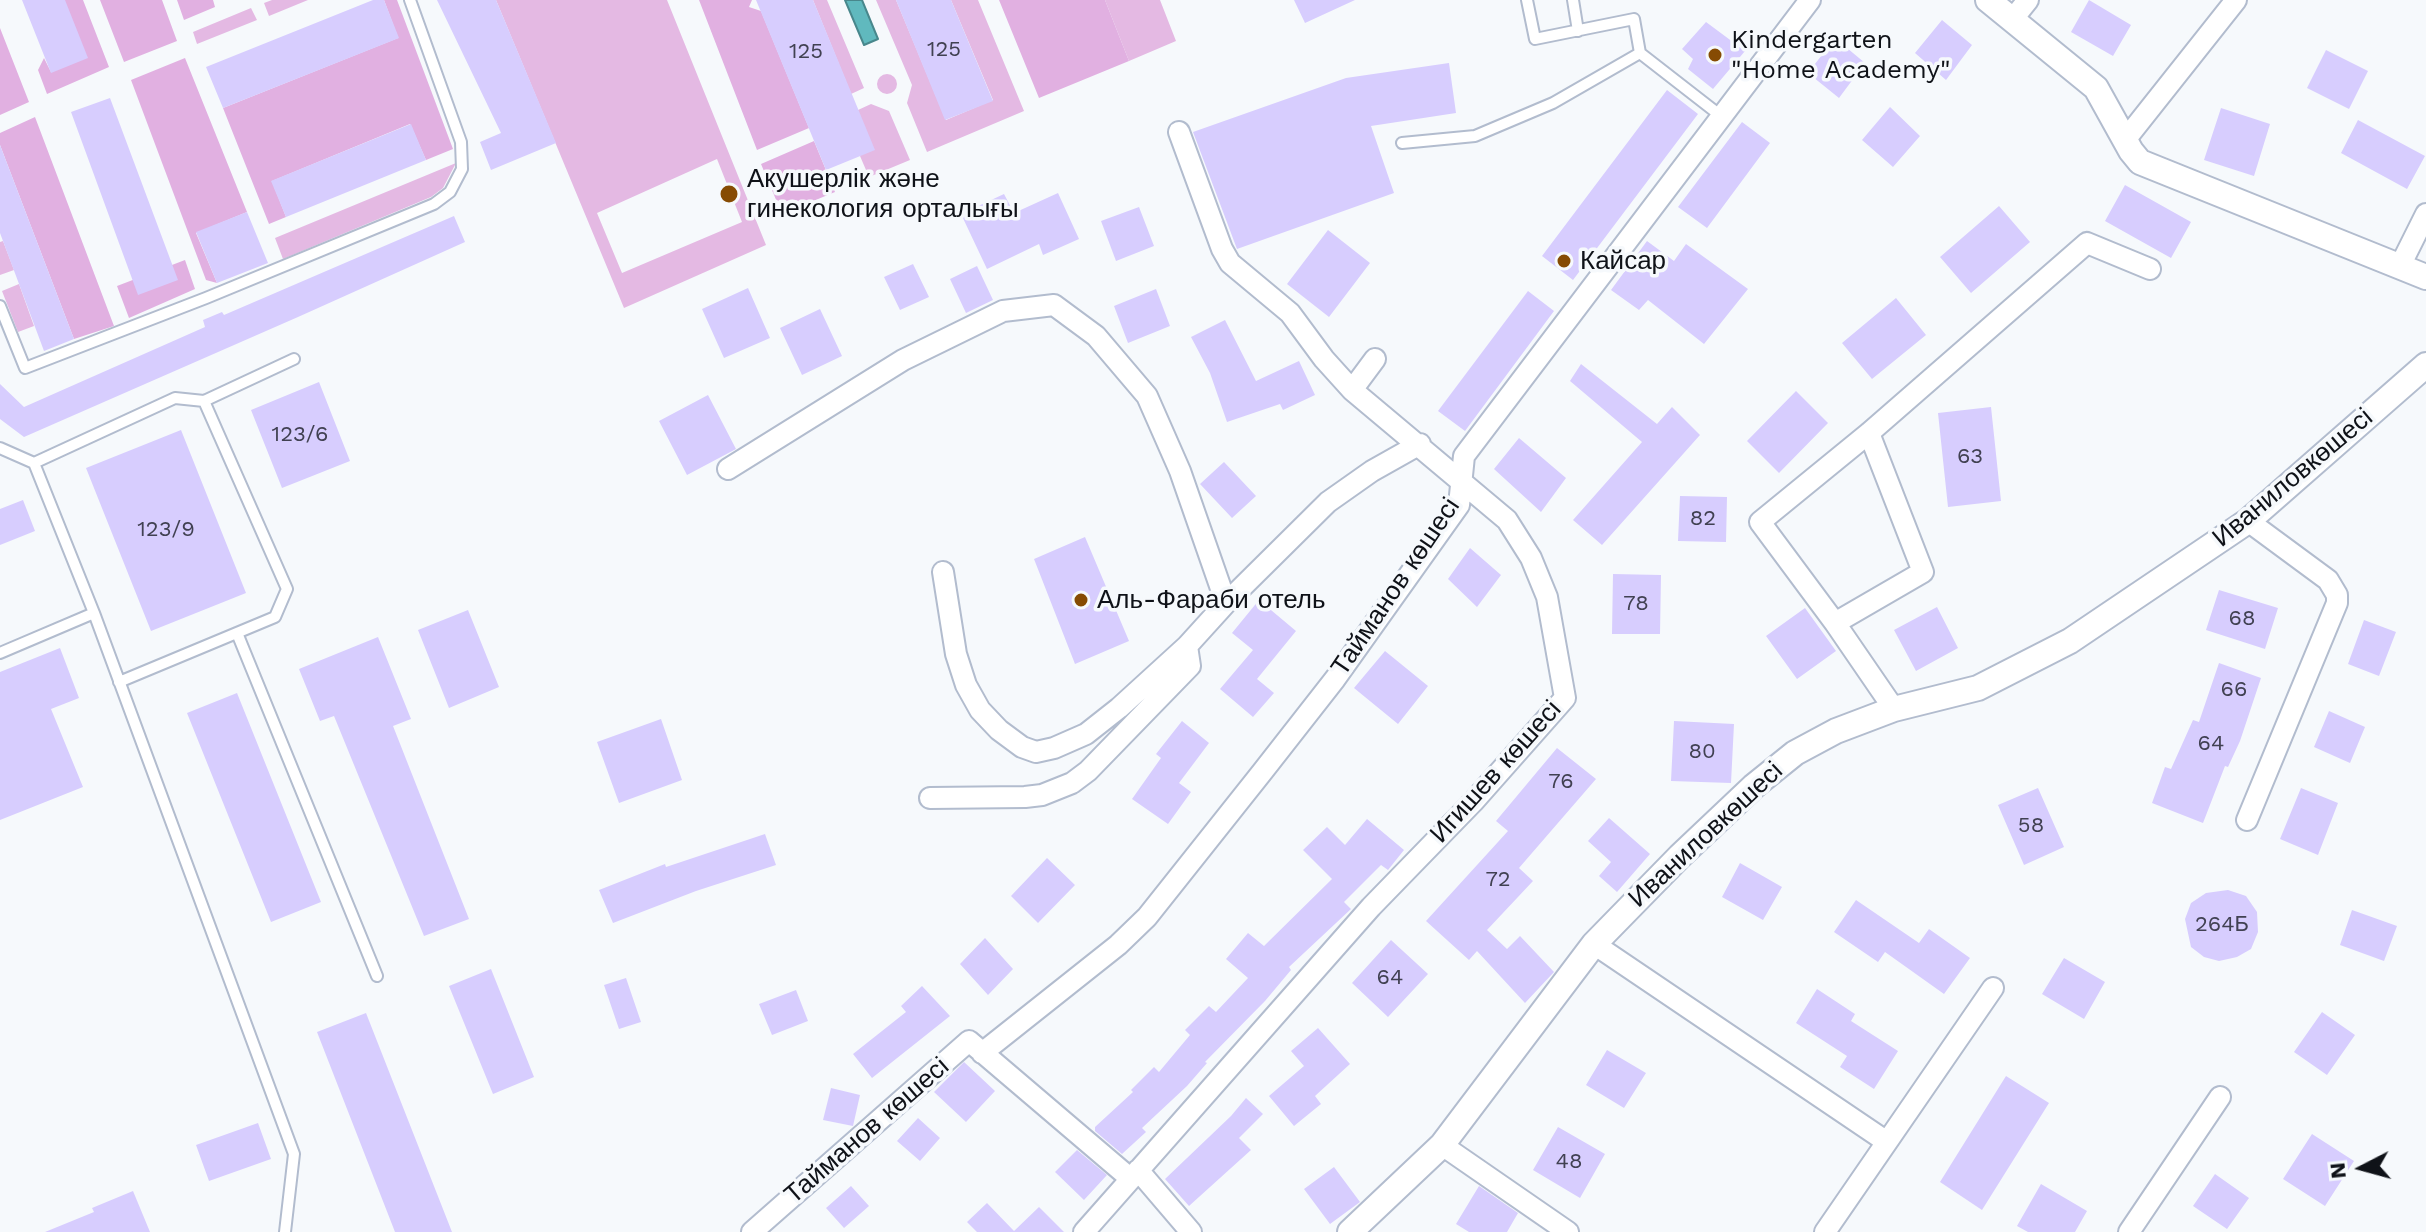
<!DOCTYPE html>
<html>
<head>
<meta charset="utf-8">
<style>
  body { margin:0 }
  #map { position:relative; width:2426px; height:1232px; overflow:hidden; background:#f6f9fc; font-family:"Work Sans",sans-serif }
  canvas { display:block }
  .north { position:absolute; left:2322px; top:1128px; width:80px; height:80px; -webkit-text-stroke:6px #f6f9fc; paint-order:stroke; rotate:264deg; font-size:22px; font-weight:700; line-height:32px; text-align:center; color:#0f1218 }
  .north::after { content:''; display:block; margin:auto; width:28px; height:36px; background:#0f1218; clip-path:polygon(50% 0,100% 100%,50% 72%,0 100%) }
</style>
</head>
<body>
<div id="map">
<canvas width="2426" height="1232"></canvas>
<div class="north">N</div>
</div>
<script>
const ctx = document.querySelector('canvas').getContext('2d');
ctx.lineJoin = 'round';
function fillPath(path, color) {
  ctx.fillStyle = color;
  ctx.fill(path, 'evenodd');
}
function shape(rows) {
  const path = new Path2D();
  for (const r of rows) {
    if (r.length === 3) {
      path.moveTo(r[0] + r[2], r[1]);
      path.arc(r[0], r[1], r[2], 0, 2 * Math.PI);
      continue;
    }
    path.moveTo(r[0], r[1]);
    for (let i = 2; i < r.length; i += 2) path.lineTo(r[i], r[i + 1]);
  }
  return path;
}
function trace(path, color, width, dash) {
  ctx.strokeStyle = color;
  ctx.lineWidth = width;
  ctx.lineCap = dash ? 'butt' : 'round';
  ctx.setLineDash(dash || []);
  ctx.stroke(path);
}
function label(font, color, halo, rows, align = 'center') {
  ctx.font = font + ' "Work Sans",sans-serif';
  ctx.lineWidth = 7;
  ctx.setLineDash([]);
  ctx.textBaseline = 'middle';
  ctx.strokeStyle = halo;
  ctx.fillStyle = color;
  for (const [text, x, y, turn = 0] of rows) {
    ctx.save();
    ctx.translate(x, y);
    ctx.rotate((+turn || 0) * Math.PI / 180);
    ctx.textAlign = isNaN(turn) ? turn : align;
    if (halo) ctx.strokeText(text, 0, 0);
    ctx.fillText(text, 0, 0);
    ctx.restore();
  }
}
fillPath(shape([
  [272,0,308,0,269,16,264,3],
  [496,0,667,0,766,245,624,308],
  [717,159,742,222,622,273,597,213],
  [813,0,827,0,864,88,851,94],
  [876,0,896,0,946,120,993,100,951,0,978,0,1024,111,927,152,907,103,912,85],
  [1105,0,1160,0,1176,41,1129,61],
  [251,8,257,20,197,44,193,32],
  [887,84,10],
  [871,104,889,111,910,160,869,177,860,156,858,110],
  [456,163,443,188,431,197,283,259,275,238],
  [3,241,14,270,0,275,0,242],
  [19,284,34,326,18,332,2,291]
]), '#e4b9e3');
fillPath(shape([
  [65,0,83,0,109,67,47,94,38,70,44,58,51,72],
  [100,0,162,0,177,41,124,62],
  [177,0,213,0,215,7,184,20],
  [384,0,397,0,453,149,426,160,410,124,272,181,286,217,269,224,223,108,398,38],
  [699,0,752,0,749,7,761,11,809,128,757,150],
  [999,0,1105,0,1129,61,1039,98],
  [0,28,29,102,0,115],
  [185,58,247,212,196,233,217,283,206,280,131,80],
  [35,117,114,326,74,339,0,145,0,133],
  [814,141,835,192,782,214,761,164],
  [185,260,195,289,129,318,117,286]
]), '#e1b0e1');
const water = shape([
  [845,0,862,0,878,39,864,45,845,0]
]);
fillPath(water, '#60b9be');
trace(water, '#48878c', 2);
fillPath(shape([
  [22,0,65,0,88,58,51,73],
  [373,0,384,0,399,38,223,108,206,67],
  [437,0,496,0,556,143,491,170,480,142,501,133],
  [756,0,813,0,875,150,826,170],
  [896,0,951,0,993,101,945,120],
  [1294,0,1355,0,1305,23],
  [2089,0,2131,25,2113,56,2071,32],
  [1942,20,1972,45,1946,80,1915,53],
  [1706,22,1745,51,1713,89,1688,69,1693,59,1682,49],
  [1835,38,1865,63,1839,98,1808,73],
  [2326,50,2368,71,2349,109,2307,88],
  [1449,63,1456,113,1371,126,1394,193,1237,249,1193,132,1346,78],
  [1667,90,1698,114,1573,280,1542,256],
  [110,98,178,280,138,295,71,112],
  [1890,107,1920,136,1893,167,1862,140],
  [2221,108,2270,124,2254,176,2204,160],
  [2358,120,2425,156,2407,189,2341,153],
  [1742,122,1770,143,1707,228,1678,207],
  [411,124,426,160,286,217,271,181],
  [0,145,74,339,44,351,0,233],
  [2125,185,2191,222,2171,258,2105,221],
  [1058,193,1079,239,1043,255,1039,244,987,269,961,214,1004,194,1014,213],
  [1999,206,2030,242,1971,293,1940,257],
  [1139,207,1154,246,1116,261,1101,221],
  [247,212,268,263,217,283,196,232],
  [454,216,465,242,298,317,24,437,0,419,0,384,24,407,205,327,203,320,222,312,224,315],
  [1328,230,1370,263,1329,317,1287,284],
  [1647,241,1674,261,1686,244,1748,289,1704,344,1648,300,1639,310,1611,290],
  [913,264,929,297,900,310,884,277],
  [977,266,993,300,966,313,950,279],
  [748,288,770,338,724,358,702,309],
  [1156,289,1170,326,1128,343,1114,306],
  [1528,291,1554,311,1465,431,1438,411],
  [1896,298,1926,335,1872,379,1842,343],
  [820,309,842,356,802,375,780,328],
  [1225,320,1256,381,1299,361,1315,395,1283,410,1280,404,1227,422,1210,373,1191,337],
  [1581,364,1657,424,1672,407,1700,435,1602,545,1573,520,1642,442,1570,381],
  [319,382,350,461,282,488,251,410],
  [1796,391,1828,423,1779,473,1747,441],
  [708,395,736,449,687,475,659,421],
  [1991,407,2001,501,1948,507,1938,413],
  [181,430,246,593,151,631,86,468],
  [1519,438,1566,478,1541,512,1494,469],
  [1224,462,1256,496,1232,518,1200,484],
  [1680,496,1727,497,1726,542,1678,541],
  [23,500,35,531,0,545,0,509],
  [1085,537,1129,641,1075,664,1034,559],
  [1470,548,1501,575,1477,607,1448,579],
  [1613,574,1661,575,1660,634,1612,634],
  [2219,590,2278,608,2265,649,2206,630],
  [1259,600,1296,631,1257,679,1274,693,1253,717,1220,689,1253,650,1232,633],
  [1937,607,1958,648,1916,671,1894,630],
  [1805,608,1836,651,1797,679,1766,636],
  [468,610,499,687,449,708,418,630],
  [2364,620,2396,632,2379,676,2348,664],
  [378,637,411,719,393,726,469,919,424,936,334,716,320,721,299,669],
  [60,648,79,698,51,709,83,787,0,820,0,672],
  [1385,651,1428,686,1398,724,1354,688],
  [2219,663,2261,678,2240,741,2228,767,2225,766,2203,823,2152,803,2165,767,2171,769,2193,720,2199,722],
  [237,693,321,902,271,922,187,713],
  [2329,711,2365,727,2350,763,2314,747],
  [661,719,682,780,619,803,597,742],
  [1182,721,1209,743,1179,783,1191,792,1168,824,1132,799,1161,758,1156,754],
  [1674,721,1734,724,1731,783,1671,781],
  [1557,748,1596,779,1519,868,1533,881,1487,930,1507,949,1520,936,1554,972,1525,1003,1477,951,1469,960,1426,921,1508,831,1496,821],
  [2038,788,2064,847,2024,865,1998,805],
  [2301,788,2338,803,2318,855,2280,839],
  [1609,818,1650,854,1617,892,1599,876,1611,862,1588,841],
  [1367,819,1404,850,1388,870,1381,865,1344,902,1351,909,1289,967,1291,970,1265,1001,1205,1062,1207,1063,1187,1086,1142,1128,1146,1132,1122,1154,1095,1131,1095,1127,1133,1092,1131,1090,1154,1067,1159,1072,1190,1035,1185,1030,1209,1006,1216,1012,1248,978,1226,959,1248,933,1264,946,1332,879,1303,850,1327,827,1345,845],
  [765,834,776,865,696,891,613,923,599,890,665,864,666,867],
  [1047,858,1075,885,1038,923,1011,896],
  [1740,863,1782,887,1763,920,1722,897],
  [2228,890,2246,896,2257,912,2258,932,2251,949,2237,957,2219,961,2204,957,2191,947,2185,919,2191,903,2206,893],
  [1856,900,1919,943,1929,929,1970,958,1944,994,1885,952,1878,962,1834,932],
  [2352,910,2397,926,2384,961,2340,945],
  [985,938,1013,969,988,995,960,964],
  [1391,940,1428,974,1388,1017,1352,983],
  [2064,958,2105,982,2084,1019,2042,994],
  [491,969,534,1077,493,1094,449,986],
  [626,978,641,1022,619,1029,604,985],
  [922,986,950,1016,872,1078,853,1054,906,1012,901,1006],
  [1817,989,1855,1014,1851,1021,1898,1051,1874,1089,1840,1067,1847,1056,1796,1023],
  [796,990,808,1021,772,1035,759,1004],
  [2322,1012,2355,1035,2327,1075,2294,1052],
  [366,1013,452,1232,395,1232,317,1032],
  [1318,1028,1350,1064,1315,1096,1321,1104,1294,1126,1269,1096,1304,1066,1291,1051],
  [1607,1050,1646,1073,1624,1108,1586,1085],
  [964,1062,995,1091,966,1122,934,1092],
  [2006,1076,2049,1103,1982,1210,1940,1182],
  [831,1088,860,1095,853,1126,823,1120],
  [1246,1098,1263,1114,1239,1138,1251,1150,1189,1206,1165,1179,1231,1116],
  [918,1118,940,1138,920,1161,897,1141],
  [258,1123,271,1159,209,1181,196,1145],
  [1558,1127,1605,1154,1580,1198,1533,1170],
  [2312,1134,2354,1161,2325,1206,2283,1179],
  [1077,1150,1107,1175,1084,1200,1055,1172],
  [1334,1167,1360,1202,1330,1224,1304,1189],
  [2215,1174,2249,1198,2227,1229,2193,1206],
  [2041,1184,2087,1211,2075,1232,2028,1232,2017,1226],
  [851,1186,869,1206,844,1228,826,1208],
  [1479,1186,1518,1213,1507,1232,1469,1232,1456,1224],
  [133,1191,150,1232,45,1232,94,1212,92,1208],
  [987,1203,1014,1231,1039,1207,1064,1232,977,1232,967,1222]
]), '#d7cdfe');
const service = shape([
  [1527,0,1535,39,1634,19,1640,53,1721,116],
  [1573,0,1578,31],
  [1402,143,1475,136,1553,103,1640,53],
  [0,306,25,368,206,298,434,204,450,192,462,169,461,142,410,0],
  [204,401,294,359],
  [0,448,34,463,94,613,294,1154,285,1232],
  [34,463,175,398,204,401,287,589,275,617,119,682],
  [237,633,377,976],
  [0,653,94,613]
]);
const minor = shape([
  [2012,20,2028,0],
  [2125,140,2236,0],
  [2400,266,2426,214],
  [1352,390,1375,359],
  [728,469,903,360,1003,311,1054,305,1096,336,1147,396,1180,471,1226,603],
  [943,572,956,654,966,685,980,710,999,730,1022,747,1036,752,1054,748,1086,734,1119,708,1187,646,1226,603,1328,502,1372,471,1420,444],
  [1835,623,1923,572,1869,433],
  [1894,709,1835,623,1760,522,1869,433,2087,243,2150,269],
  [930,798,1025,797,1042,795,1072,783,1088,771,1190,666,1187,646],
  [2247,820,2337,603,2337,595,2328,580,2248,521],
  [1594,944,1887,1142],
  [982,1053,1118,945,1147,917,1263,771,1335,679,1459,505,1464,456,1810,0],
  [1442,1145,1568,1232],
  [1138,1170,1191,1232],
  [752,1232,969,1041,1131,1179],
  [1084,1232,1371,907,1473,802,1565,698,1547,597,1531,558,1507,520,1352,390,1324,359,1290,313,1230,263,1222,249,1179,132],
  [1825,1232,1993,988],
  [2129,1232,2220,1097]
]);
const tertiary = shape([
  [1988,0,2096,88,2131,151,2140,162,2426,277],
  [1350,1232,1442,1145,1594,944,1680,856,1754,786,1795,753,1836,731,1894,709,1978,688,2070,641,2248,521,2426,365]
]);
trace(service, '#b2bcce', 14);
trace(minor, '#b2bcce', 24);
trace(tertiary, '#b2bcce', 28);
trace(service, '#fff', 10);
trace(minor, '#fff', 20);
trace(tertiary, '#fff', 24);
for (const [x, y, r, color] of [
  [1715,55,8,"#864b03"],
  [729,194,10,"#864b03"],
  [1564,261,8,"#864b03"],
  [1081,600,8,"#864b03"]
]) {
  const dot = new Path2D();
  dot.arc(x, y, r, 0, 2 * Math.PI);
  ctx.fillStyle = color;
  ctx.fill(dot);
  trace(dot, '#f6f9fc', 3);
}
label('22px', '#414152', null, [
  ["125",944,50],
  ["125",806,52],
  ["123/6",300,435],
  ["63",1970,457],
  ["82",1703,519],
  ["123/9",166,530],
  ["78",1636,604],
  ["68",2242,619],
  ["66",2234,690],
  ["64",2211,744],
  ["80",1702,752],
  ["76",1561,782],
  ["58",2031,826],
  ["72",1498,880],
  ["264Б",2222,925],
  ["64",1390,978],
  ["48",1569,1162]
]);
label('26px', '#0f1218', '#f6f9fc', [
  ["Kindergarten",1731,40],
  ["\"Home Academy\"",1731,70],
  ["Акушерлік және",747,179],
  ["гинекология орталығы",747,209],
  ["Кайсар",1580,261],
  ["Аль-Фараби отель",1097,600]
], 'left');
label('26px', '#0f1218', '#f6f9fc', [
  ["Иваниловкөшесі",2293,478,-40],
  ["Тайманов көшесі",1396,587,-56],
  ["Игишев көшесі",1496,772,-48],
  ["Иваниловкөшесі",1706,835,-43],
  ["Тайманов көшесі",867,1131,-41]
]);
</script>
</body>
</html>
